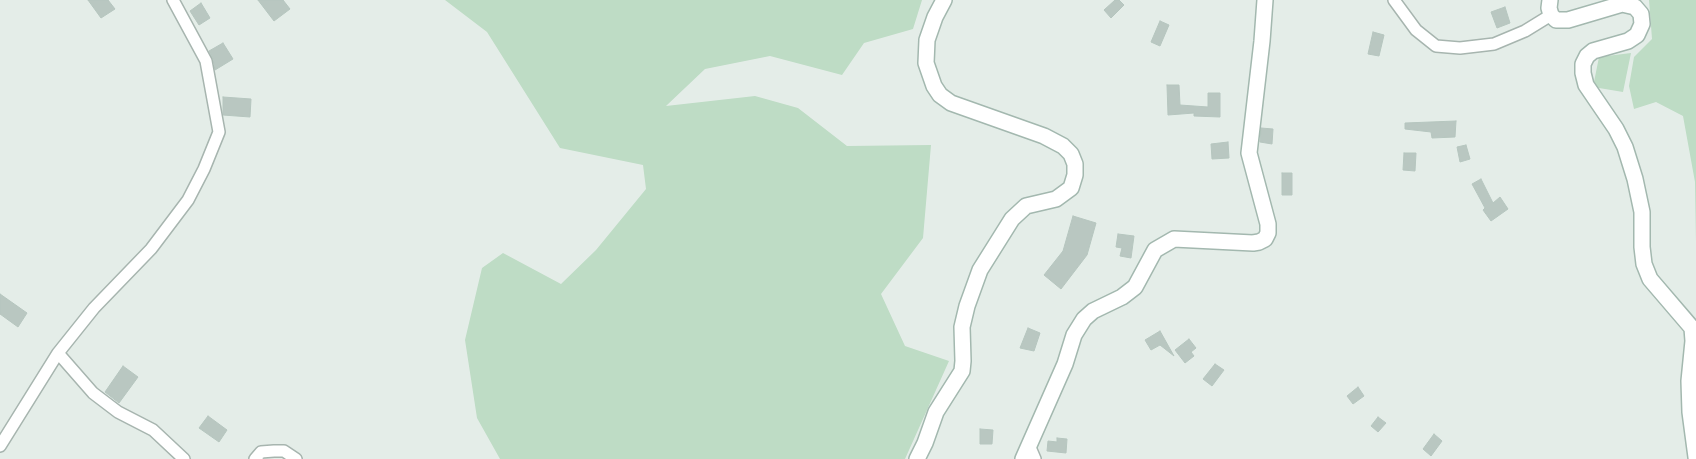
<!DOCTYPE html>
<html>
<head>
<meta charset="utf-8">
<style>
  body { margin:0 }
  canvas { display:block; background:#e4ede8 }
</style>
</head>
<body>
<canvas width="1696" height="459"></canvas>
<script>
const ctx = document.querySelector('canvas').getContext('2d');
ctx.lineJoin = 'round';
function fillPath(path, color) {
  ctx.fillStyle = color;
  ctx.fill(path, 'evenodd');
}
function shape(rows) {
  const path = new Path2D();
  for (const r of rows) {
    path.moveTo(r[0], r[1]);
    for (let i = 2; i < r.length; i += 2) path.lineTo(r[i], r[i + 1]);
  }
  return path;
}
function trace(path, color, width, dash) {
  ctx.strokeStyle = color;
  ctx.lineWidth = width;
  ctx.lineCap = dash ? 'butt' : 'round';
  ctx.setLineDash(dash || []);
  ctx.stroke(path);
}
fillPath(shape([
  [445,0,922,0,913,29,864,43,842,75,770,56,705,69,666,106,755,96,798,108,847,146,931,145,923,238,881,294,905,346,949,361,905,459,500,459,477,418,465,340,482,268,503,253,561,284,596,250,646,189,643,165,560,148,487,32],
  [1649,0,1696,0,1696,243,1695,182,1683,116,1656,102,1634,109,1629,86,1634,57,1652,39],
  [1631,53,1623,92,1593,87,1599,57]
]), '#bedcc5');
const building = shape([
  [88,0,108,0,115,9,101,18,88,0],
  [258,0,283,0,290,9,274,21,258,0],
  [1115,0,1119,0,1124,5,1111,18,1104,10,1115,0],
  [201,3,210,18,199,25,190,11,201,3],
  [1505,7,1510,23,1497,28,1491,12,1505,7],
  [1160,21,1169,25,1160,46,1151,42,1160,21],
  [1373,32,1384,35,1379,56,1368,54,1373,32],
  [223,43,233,59,215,70,213,59,209,51,223,43],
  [1167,85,1179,85,1180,105,1208,107,1208,93,1220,93,1220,117,1194,116,1194,113,1168,115,1167,85],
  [223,97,251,99,250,117,223,115,223,97],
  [1456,121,1455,137,1432,138,1431,132,1405,129,1405,123,1456,121],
  [1261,128,1273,129,1272,144,1260,142,1261,128],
  [1228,142,1229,158,1212,159,1211,144,1228,142],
  [1466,145,1470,159,1460,162,1457,147,1466,145],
  [1404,153,1416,153,1415,171,1403,170,1404,153],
  [1282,173,1292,173,1292,195,1282,195,1282,173],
  [1481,179,1493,203,1500,197,1508,209,1491,221,1483,210,1485,208,1472,184,1481,179],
  [1073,216,1096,223,1087,255,1061,289,1044,275,1063,251,1073,216],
  [1118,234,1134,236,1131,258,1120,256,1122,248,1116,247,1118,234],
  [0,294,27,313,18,327,0,314,0,294],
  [1028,328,1040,333,1034,351,1020,348,1028,328],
  [1160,331,1174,356,1160,345,1151,350,1145,340,1160,331],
  [1189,339,1196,348,1191,352,1194,356,1185,363,1175,350,1189,339],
  [1215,364,1224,370,1212,386,1203,379,1215,364],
  [123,366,138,377,119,403,105,392,123,366],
  [1358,387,1364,396,1353,404,1347,396,1358,387],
  [208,416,227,430,219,442,199,428,208,416],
  [1378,417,1386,423,1378,432,1371,426,1378,417],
  [980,429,993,430,992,444,980,444,980,429],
  [1434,434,1442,441,1431,456,1423,449,1434,434],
  [1057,438,1067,439,1066,453,1047,451,1048,441,1057,442,1057,438]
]);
fillPath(building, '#b9c7c1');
trace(building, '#b6c6bf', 1);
const street = shape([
  [1394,0,1416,30,1436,46,1460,48,1494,44,1525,31,1551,15],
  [58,353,93,393,118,412,153,430,184,459],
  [1029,445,1035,459],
  [0,446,58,353,94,308,151,249,188,200,204,169,219,132,206,61,173,0],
  [255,459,261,452,274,451,284,451,296,459]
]);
const secondary = shape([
  [1550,0,1549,8,1551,15,1556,20,1568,20,1622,4,1635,7,1641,14,1642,24,1637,35,1628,41,1593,51,1587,56,1583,64,1583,73,1586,85,1616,129,1625,147,1635,179,1642,212,1642,247,1644,264,1650,279,1692,328,1693,341,1689,381,1690,412,1696,457],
  [917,459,925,443,936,412,962,371,963,361,962,327,967,306,980,270,1012,219,1026,206,1056,199,1071,188,1075,175,1075,164,1071,154,1063,146,1044,136,951,103,940,95,934,86,926,63,927,40,935,17,944,0],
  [1023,459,1065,364,1074,335,1084,319,1093,311,1122,297,1135,287,1155,250,1174,239,1253,243,1259,242,1265,239,1268,233,1268,224,1249,153,1262,41,1265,0]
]);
trace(street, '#a7b5af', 14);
trace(secondary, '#a3b8af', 18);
trace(street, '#fff', 11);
trace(secondary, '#fff', 15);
</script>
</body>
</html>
